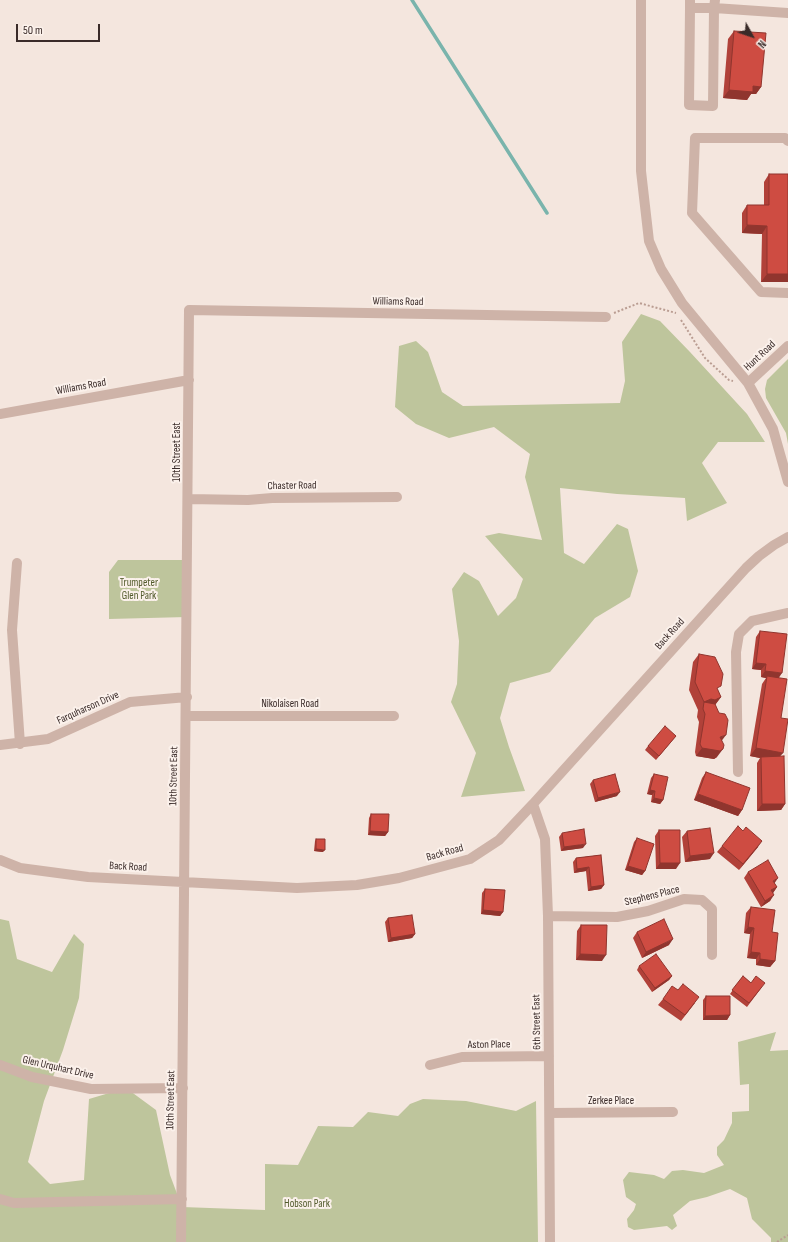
<!DOCTYPE html>
<html>
<head>
<meta charset="utf-8">
<style>
  body { margin:0 }
  #map { position:relative; width:788px; height:1242px; overflow:hidden; background:#f4e6de; font-family:"Sofia Sans Condensed",sans-serif }
  canvas { display:block }
  .north { position:absolute; left:732px; top:16px; width:40px; height:40px; -webkit-text-stroke:3px #fbf1eb; paint-order:stroke; rotate:130deg; font-size:11px; font-weight:700; line-height:16px; text-align:center; color:#3a2b29 }
  .north::after { content:''; display:block; margin:auto; width:14px; height:18px; background:#3a2b29; clip-path:polygon(50% 0,100% 100%,50% 72%,0 100%) }
  .scale { position:absolute; left:16px; top:24px; width:84px; height:18px; box-sizing:border-box; border:2px solid #3a2b29; border-top:0; padding-left:5px; font-size:12px; line-height:14px; white-space:nowrap; color:#3a2b29; -webkit-text-stroke:3px #fbf1eb; paint-order:stroke }
</style>
</head>
<body>
<div id="map">
<canvas width="788" height="1242"></canvas>
<div class="north">N</div>
<div class="scale">50 m</div>
</div>
<script>
const ctx = document.querySelector('canvas').getContext('2d');
ctx.lineJoin = 'round';
function fillPath(path, color) {
  ctx.fillStyle = color;
  ctx.fill(path, 'evenodd');
}
function shape(rows) {
  const path = new Path2D();
  for (const r of rows) {
    path.moveTo(r[0], r[1]);
    for (let i = 2; i < r.length; i += 2) path.lineTo(r[i], r[i + 1]);
  }
  return path;
}
function trace(path, color, width, dash) {
  ctx.strokeStyle = color;
  ctx.lineWidth = width;
  ctx.lineCap = dash ? 'butt' : 'round';
  ctx.setLineDash(dash || []);
  ctx.stroke(path);
}
function label(font, color, halo, rows, align = 'center') {
  ctx.font = font + ' "Sofia Sans Condensed",sans-serif';
  ctx.lineWidth = 4;
  ctx.setLineDash([]);
  ctx.textBaseline = 'middle';
  ctx.strokeStyle = halo;
  ctx.fillStyle = color;
  for (const [text, x, y, turn = 0] of rows) {
    ctx.save();
    ctx.translate(x, y);
    ctx.rotate((+turn || 0) * Math.PI / 180);
    ctx.textAlign = isNaN(turn) ? turn : align;
    if (halo) ctx.strokeText(text, 0, 0);
    ctx.fillText(text, 0, 0);
    ctx.restore();
  }
}
fillPath(shape([
  [641,314,660,321,690,352,747,414,765,442,718,442,702,463,727,503,687,521,685,498,617,494,560,488,564,553,584,564,617,524,628,529,638,571,630,597,595,618,550,672,510,683,500,718,509,747,525,791,461,797,476,753,451,702,457,684,459,641,452,589,464,572,479,581,498,616,516,598,523,579,485,536,499,533,542,540,525,477,530,454,494,427,449,438,416,424,395,407,399,346,416,341,428,352,442,392,463,406,620,403,625,381,622,342],
  [788,359,788,444,786,433,766,398,765,389,767,380],
  [118,560,188,560,187,617,109,619,109,572],
  [0,919,9,921,17,959,52,972,74,934,84,944,79,998,63,1050,44,1101,28,1162,50,1184,84,1180,89,1099,126,1088,156,1110,170,1175,182,1207,265,1210,265,1164,298,1165,318,1126,353,1127,368,1112,398,1116,410,1104,423,1099,466,1101,516,1111,536,1101,538,1242,0,1242],
  [776,1032,770,1051,788,1050,788,1242,771,1242,771,1238,752,1219,747,1198,730,1189,707,1197,690,1201,673,1215,677,1226,672,1230,667,1226,634,1230,628,1227,627,1219,634,1210,636,1204,626,1197,623,1180,629,1172,654,1175,664,1179,672,1171,683,1170,704,1173,724,1165,717,1155,717,1147,724,1140,732,1123,732,1112,749,1111,749,1084,740,1085,738,1042]
]), '#bec59c');
trace(shape([
  [412,0,547,213]
]), '#7ab4ac', 3.5);
trace(shape([
  [614,313,639,303,676,313],
  [681,320,705,358,729,380,733,381],
  [777,1242,788,1235]
]), '#ba9d92', 2, [2, 2]);
trace(shape([
  [641,0,641,171,649,241,661,269,682,303,748,383,773,429,788,482],
  [715,0,714,8,788,13],
  [690,8,714,8,713,106,689,105,690,8,690,0],
  [788,141,785,138,695,138,692,213,761,292,788,293],
  [748,383,788,346],
  [0,414,189,380],
  [188,499,248,500,272,498,397,497],
  [17,563,12,630,20,744],
  [187,716,394,716],
  [0,745,48,739,130,702,187,697],
  [738,772,736,652,739,634,752,621,788,613],
  [533,804,545,839,548,916,550,1242],
  [0,860,20,868,88,877,297,888,357,885,399,878,470,859,499,840,533,804,746,568,759,556,774,545,788,537],
  [548,916,617,917,648,911,684,899,702,900,712,909,712,955],
  [0,1065,32,1077,91,1089,183,1088],
  [430,1065,462,1057,549,1056],
  [550,1113,673,1112],
  [0,1199,14,1203,182,1199],
  [181,1242,189,310,606,317]
]), '#ceb3a8', 10);
fillPath(shape([
  [734,31,761,87,756,94,751,94,747,100,723,98,728,39],
  [769,174,788,174,788,282,761,282,762,234,742,233,742,213,747,205,764,205,764,182],
  [760,631,779,678,781,718,780,757,785,804,781,810,757,811,757,763,760,758,750,756,762,684,766,678,761,677,761,670,752,669,756,637],
  [699,654,721,697,715,705,717,757,714,759,696,756,695,752,699,722,697,717,698,710,689,690,693,662],
  [676,736,656,760,645,750,648,746],
  [706,772,742,810,738,816,694,800,702,778],
  [654,774,663,800,660,804,651,802,652,795,647,794,651,778],
  [593,780,617,796,595,802,590,784],
  [371,814,388,832,385,836,368,835,369,818],
  [659,830,676,869,656,869,655,836],
  [687,831,710,859,685,862,682,837],
  [562,833,583,848,561,851,559,837],
  [637,838,645,871,642,875,625,870,634,842],
  [316,839,323,852,314,851,315,841],
  [722,846,758,847,739,870,717,852],
  [601,855,604,885,601,889,588,891,586,871,574,873,573,862,576,858],
  [748,872,774,883,777,887,773,893,770,901,761,907,744,878],
  [485,889,503,912,500,916,481,914,482,893],
  [751,907,772,932,775,961,770,967,756,965,756,959,747,958,750,934,744,933,746,913],
  [388,918,415,934,412,938,388,942,385,922],
  [581,925,602,961,576,960,577,931],
  [637,932,669,945,642,958,633,938],
  [639,966,672,976,669,980,652,992,637,970],
  [743,976,751,983,762,987,747,1007,730,994],
  [678,990,695,1003,681,1021,658,1005,663,999],
  [706,996,730,1015,727,1020,703,1020,703,1000]
]), '#b14139');
fillPath(shape([
  [753,86,761,87,756,94,751,94,747,100,723,98,729,90],
  [747,225,767,226,762,234,742,233],
  [767,274,788,274,788,282,761,282],
  [756,663,766,664,761,670,752,669],
  [765,671,782,673,778,679,767,676,766,678,761,677],
  [721,697,715,705,704,702,711,699],
  [726,735,720,743,720,737],
  [702,748,723,749,717,757,714,759,696,756],
  [756,748,783,753,777,760,761,757,760,758,750,756],
  [650,790,655,791,652,795,647,794],
  [620,792,617,796,595,802,598,798],
  [698,794,742,810,738,816,694,800],
  [654,798,663,800,660,804,651,802],
  [762,804,785,804,781,810,757,811],
  [370,831,388,832,385,836,368,835],
  [762,841,758,847,739,870,743,864],
  [586,844,583,848,561,851,564,847],
  [316,849,325,850,323,852,314,851],
  [714,853,710,859,685,862,690,856],
  [660,863,680,863,676,869,656,869],
  [628,866,645,871,642,875,625,870],
  [589,867,586,871,574,873,577,869],
  [778,878,774,884,773,881],
  [604,885,601,889,588,891,591,887],
  [777,887,773,893,771,890],
  [774,895,770,901,761,907,765,901],
  [483,910,503,912,500,916,481,914],
  [748,927,754,928,750,934,744,933],
  [415,934,412,938,388,942,391,938],
  [673,939,669,945,642,958,646,952],
  [751,952,760,953,756,959,747,958],
  [580,954,606,955,602,961,576,960],
  [760,959,775,961,770,967,756,965],
  [672,976,669,980,652,992,655,988],
  [730,1015,727,1020,703,1020,705,1016]
]), '#90352e');
const building = shape([
  [734,31,766,33,761,87,753,86,753,92,729,90,734,31],
  [769,174,788,174,788,274,767,274,767,226,747,225,747,205,769,205,769,174],
  [760,631,787,634,782,673,765,671,766,664,756,663,760,631],
  [699,654,715,657,723,674,721,686,717,688,721,697,715,700,711,699,704,702,715,704,719,713,725,714,728,720,726,735,720,737,724,745,723,749,720,751,702,748,700,744,705,714,703,709,704,702,695,682,699,654],
  [767,676,787,679,781,718,788,719,783,753,756,748,767,676],
  [665,726,676,736,659,756,648,746,665,726],
  [784,756,785,804,762,804,761,757,784,756],
  [706,772,750,788,742,810,698,794,706,772],
  [615,774,620,792,598,798,593,780,615,774],
  [654,774,668,777,663,800,654,798,655,791,650,790,654,774],
  [371,814,389,814,388,832,370,831,371,814],
  [738,826,743,831,746,827,762,841,743,864,722,846,738,826],
  [710,828,714,853,690,856,687,831,710,828],
  [584,829,586,844,564,847,562,833,584,829],
  [659,830,680,830,680,863,660,863,659,830],
  [637,838,654,844,645,871,628,866,637,838],
  [316,839,325,839,325,850,316,849,316,839],
  [601,855,604,885,591,887,589,867,577,869,576,858,601,855],
  [768,860,778,878,773,881,777,887,771,890,774,895,765,901,748,872,768,860],
  [485,889,505,890,503,912,483,910,485,889],
  [751,907,775,910,772,932,778,933,775,961,760,959,760,953,751,952,754,928,748,927,751,907],
  [412,915,415,934,391,938,388,918,412,915],
  [664,919,673,939,646,952,637,932,664,919],
  [581,925,607,925,606,955,580,954,581,925],
  [656,954,672,976,655,988,639,966,656,954],
  [743,976,751,983,756,976,765,983,749,1003,732,990,743,976],
  [683,984,699,997,685,1015,663,999,672,986,678,990,683,984],
  [706,996,730,996,730,1015,705,1016,706,996]
]);
fillPath(building, '#ce4c42');
trace(building, '#90352e', 1);
label('11px', '#3a2b29', '#fbf1eb', [
  ["Williams Road",398,302,1],
  ["Hunt Road",760,356,-43],
  ["Williams Road",81,387,-10],
  ["10th Street East",177,452,-90],
  ["Chaster Road",292,486,-1],
  ["Back Road",670,634,-48],
  ["Nikolaisen Road",290,704],
  ["Farquharson Drive",88,708,-24],
  ["10th Street East",174,776,-89],
  ["Back Road",445,853,-16],
  ["Back Road",128,867,3],
  ["Stephens Place",652,896,-14],
  ["6th Street East",537,1022,-91],
  ["Aston Place",489,1045,-1],
  ["Glen Urquhart Drive",58,1068,13],
  ["10th Street East",171,1100,-89],
  ["Zerkee Place",611,1101]
]);
label('11px', '#515a2b', '#fbf1eb', [
  ["Trumpeter",139,583],
  ["Glen Park",139,596],
  ["Hobson Park",307,1204]
]);
</script>
</body>
</html>
